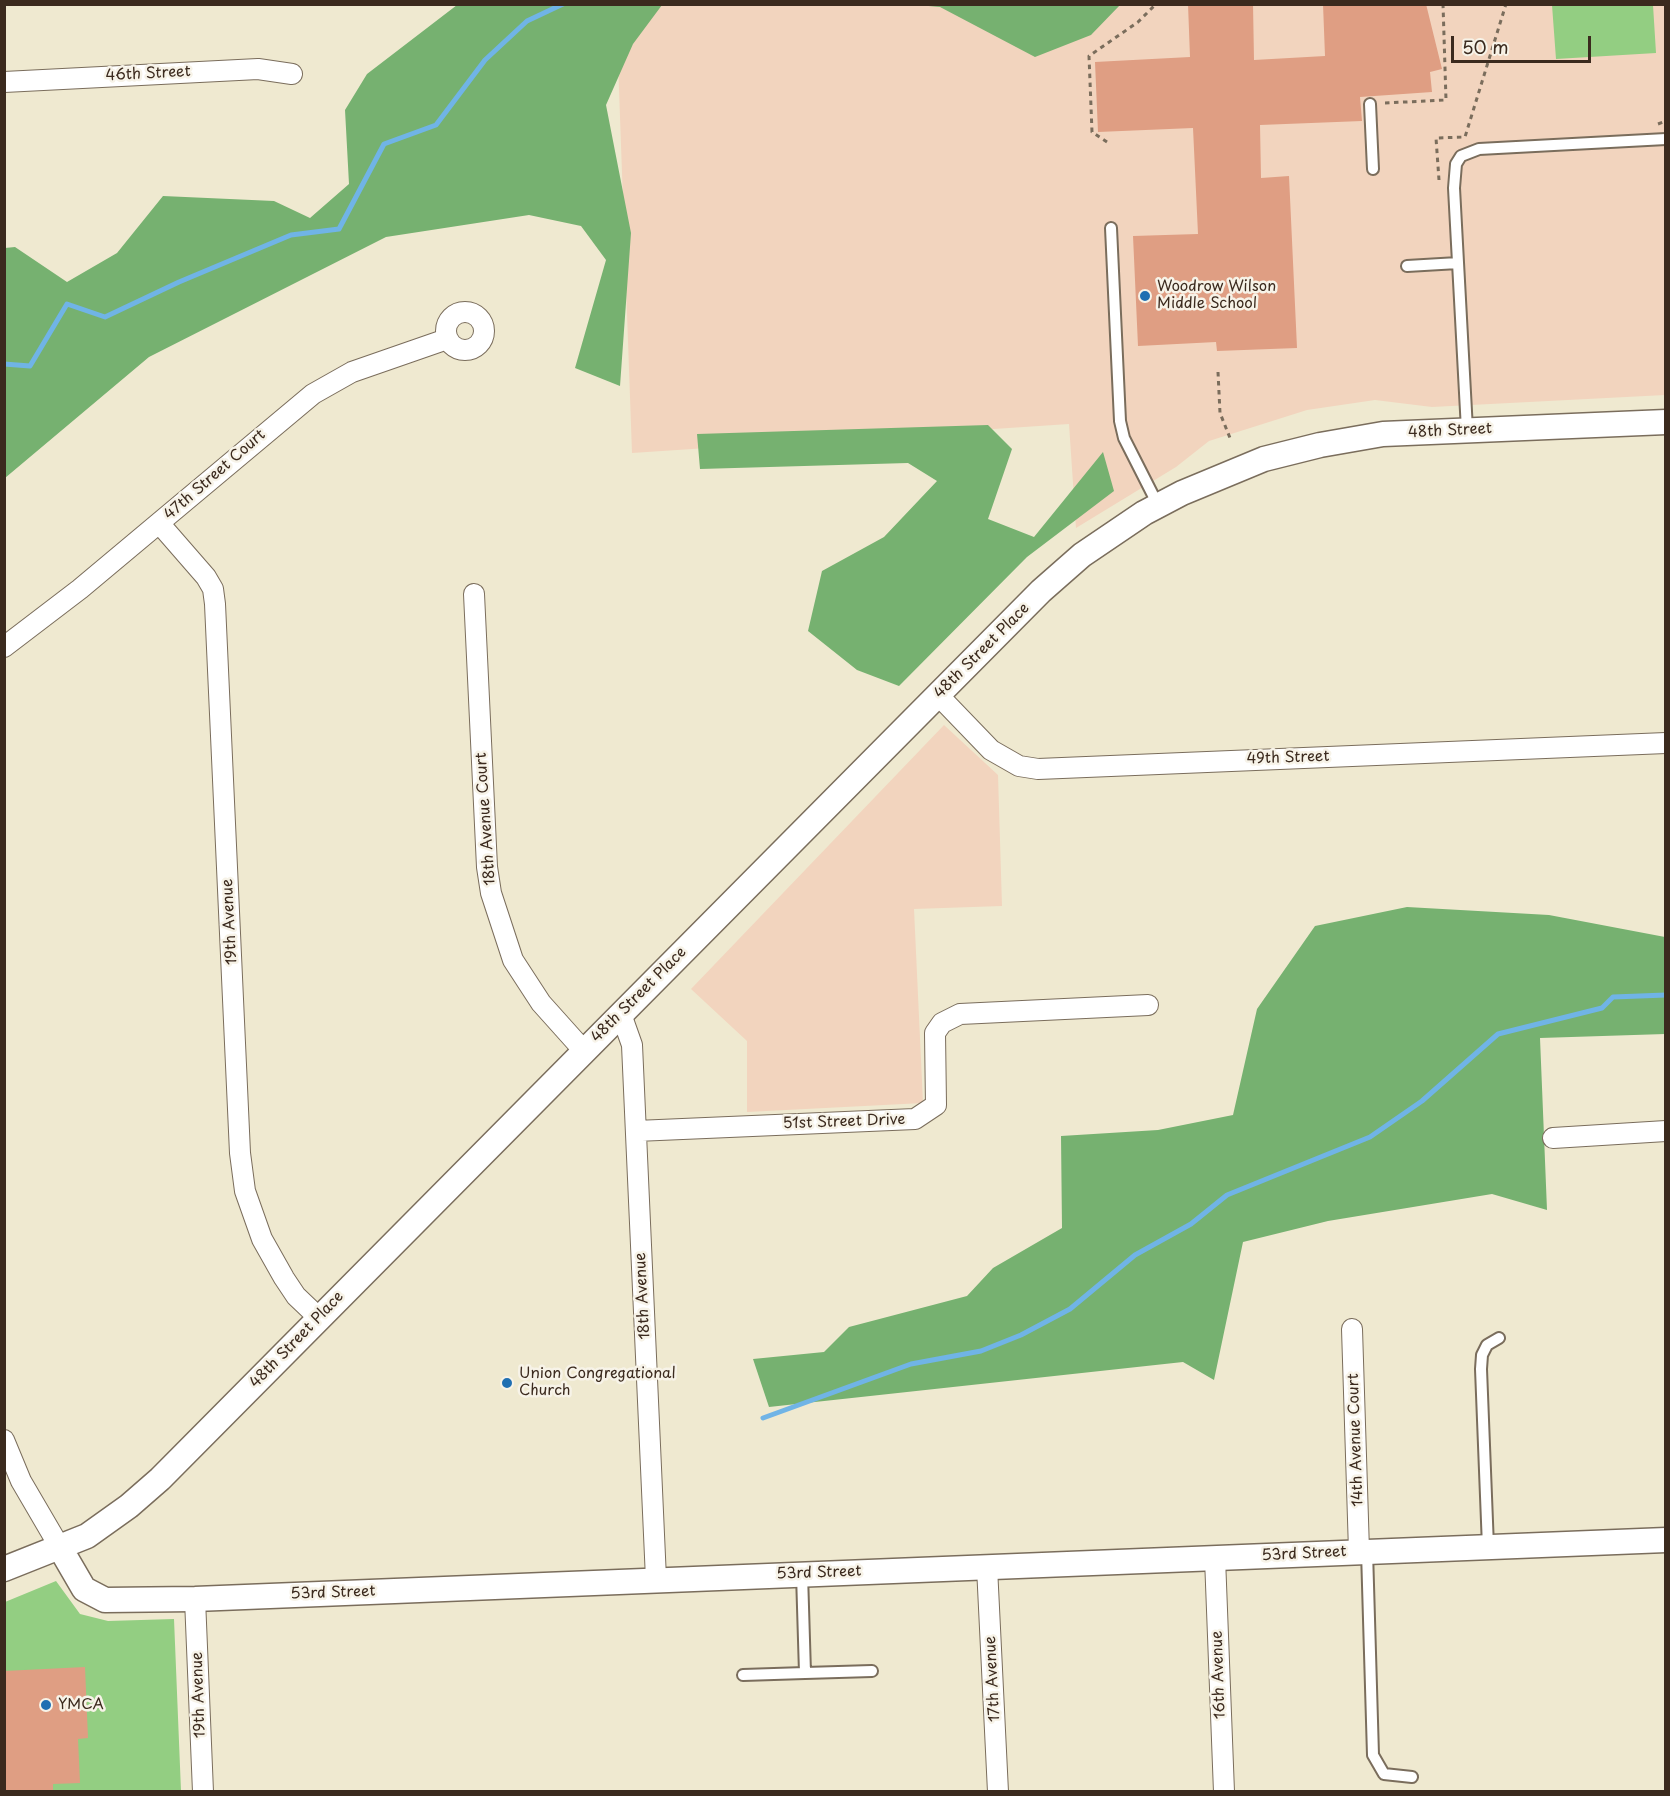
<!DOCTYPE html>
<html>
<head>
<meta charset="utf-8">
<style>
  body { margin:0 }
  #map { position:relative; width:1670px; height:1796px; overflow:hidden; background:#efe9d0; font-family:"Playpen Sans",sans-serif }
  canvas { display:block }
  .frame { position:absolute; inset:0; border:6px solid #3b2a1e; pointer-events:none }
  .scale { position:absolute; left:1451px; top:36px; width:140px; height:27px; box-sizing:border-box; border:3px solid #3b2a1e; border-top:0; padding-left:8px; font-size:18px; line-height:21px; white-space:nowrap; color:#3b2a1e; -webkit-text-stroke:4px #f7f3e8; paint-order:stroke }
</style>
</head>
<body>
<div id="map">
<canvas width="1670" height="1796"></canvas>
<div class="frame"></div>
<div class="scale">50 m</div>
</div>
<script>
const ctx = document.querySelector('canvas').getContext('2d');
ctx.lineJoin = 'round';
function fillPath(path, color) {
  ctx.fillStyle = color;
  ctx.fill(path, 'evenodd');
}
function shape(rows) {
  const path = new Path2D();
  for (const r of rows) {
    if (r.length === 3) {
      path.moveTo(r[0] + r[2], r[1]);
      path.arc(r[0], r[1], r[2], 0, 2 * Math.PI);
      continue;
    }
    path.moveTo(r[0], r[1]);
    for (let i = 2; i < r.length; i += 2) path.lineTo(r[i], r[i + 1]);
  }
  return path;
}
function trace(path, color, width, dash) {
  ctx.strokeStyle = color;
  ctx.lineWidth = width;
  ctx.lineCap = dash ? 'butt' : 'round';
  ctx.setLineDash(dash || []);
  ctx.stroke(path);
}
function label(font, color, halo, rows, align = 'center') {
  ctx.font = font + ' "Playpen Sans",sans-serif';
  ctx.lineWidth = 5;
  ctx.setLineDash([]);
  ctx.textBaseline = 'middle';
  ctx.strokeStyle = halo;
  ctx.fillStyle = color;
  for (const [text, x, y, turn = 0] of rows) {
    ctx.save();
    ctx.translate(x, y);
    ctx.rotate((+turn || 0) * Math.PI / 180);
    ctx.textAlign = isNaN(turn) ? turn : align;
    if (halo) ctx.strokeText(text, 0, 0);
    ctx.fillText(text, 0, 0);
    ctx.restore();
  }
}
fillPath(shape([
  [616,5,1665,5,1665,395,1432,407,1375,400,1307,410,1209,441,1176,467,1076,528,1069,424,632,453],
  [944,725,998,775,1002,906,914,909,923,1103,747,1112,747,1041,691,989]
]), '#f2d4be');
fillPath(shape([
  [1552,5,1653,5,1656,53,1556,59],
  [56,1581,80,1614,108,1621,174,1619,181,1791,5,1792,5,1602]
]), '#93ce82');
fillPath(shape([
  [457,5,662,5,633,44,606,105,631,233,620,386,575,368,606,260,581,226,529,215,386,237,149,357,5,478,5,248,15,247,67,282,117,253,163,196,274,201,310,218,349,184,345,110,367,74],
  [917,5,1120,4,1120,5,1091,35,1035,57,940,7],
  [988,425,1012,449,988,519,1034,537,1103,452,1114,491,1027,557,899,686,857,670,808,631,822,571,884,537,937,481,908,463,700,469,697,434],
  [1407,907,1549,915,1665,937,1665,1034,1540,1038,1547,1210,1492,1194,1328,1221,1243,1242,1214,1380,1183,1362,769,1407,753,1359,824,1352,849,1327,967,1296,993,1268,1062,1228,1061,1136,1158,1130,1233,1115,1257,1009,1315,926]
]), '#76b170');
trace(shape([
  [4,364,30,366,67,304,105,317,179,282,291,235,339,229,384,144,436,125,485,60,527,21,563,4],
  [763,1418,911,1364,981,1351,1021,1335,1070,1309,1135,1255,1191,1224,1227,1195,1370,1137,1422,1101,1498,1034,1602,1008,1613,997,1666,995]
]), '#70b4e6', 5);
fillPath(shape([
  [1188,4,1253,4,1254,60,1325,56,1323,4,1426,4,1442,69,1430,72,1432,92,1360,97,1362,121,1260,125,1261,178,1289,176,1297,348,1217,351,1216,342,1138,346,1133,236,1198,234,1193,128,1098,132,1095,62,1190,57],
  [85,1667,88,1738,78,1739,80,1783,53,1784,53,1791,4,1791,4,1671]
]), '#df9e83');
const service = shape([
  [1370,104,1373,169],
  [1111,228,1120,421,1124,438,1158,505],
  [1407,266,1458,263],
  [1467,430,1454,188,1456,164,1461,156,1479,149,1666,139],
  [1488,1547,1481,1369,1482,1355,1487,1345,1499,1338],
  [1367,1551,1373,1755,1384,1774,1412,1777],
  [805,1673,872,1671],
  [743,1675,805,1673,802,1574]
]);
const minor = shape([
  [4,82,258,69,292,74],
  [465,331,19],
  [159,523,206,577,213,589,215,604,240,1153,245,1191,262,1239,284,1278,296,1296,318,1317],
  [474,594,487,867,491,893,513,960,541,1003,584,1051],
  [4,647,80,589,313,394,352,372,447,339],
  [938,695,991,750,1019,766,1038,769,1666,743],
  [621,1014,632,1045,656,1579],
  [636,1131,915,1119,936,1105,935,1033,942,1023,960,1014,1148,1005],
  [1553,1138,1666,1131],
  [1352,1329,1359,1551],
  [4,1440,21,1481,59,1546],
  [1215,1558,1224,1792],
  [987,1567,998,1792],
  [195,1599,203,1792]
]);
const tertiary = shape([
  [59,1546,84,1589,105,1600,195,1599,1666,1540],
  [4,1569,87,1536,129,1506,160,1479,1041,591,1082,555,1144,513,1182,493,1264,459,1320,445,1383,434,1666,422]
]);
trace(service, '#7a6d5c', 14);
trace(minor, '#7a6d5c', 22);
trace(tertiary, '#7a6d5c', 27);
trace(shape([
  [1385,103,1446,100,1443,4],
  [1658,124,1666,121],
  [1107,142,1092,132,1089,56,1138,22,1156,4],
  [1439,180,1436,138,1465,137,1506,4],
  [1218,372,1220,413,1230,438]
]), '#7a6d5c', 3, [4.5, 4.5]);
trace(service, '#fff', 10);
trace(minor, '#fff', 20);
trace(tertiary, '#fff', 24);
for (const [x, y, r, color] of [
  [1145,296,6,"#1f6fb2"],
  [507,1383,6,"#1f6fb2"],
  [46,1705,6,"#1f6fb2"]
]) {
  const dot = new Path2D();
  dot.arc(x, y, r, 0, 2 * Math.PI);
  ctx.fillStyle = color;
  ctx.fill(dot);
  trace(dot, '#f7f3e8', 2);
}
label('15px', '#3b2a1e', '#f7f3e8', [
  ["46th Street",148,74,-3],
  ["48th Street",1450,431,-3],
  ["47th Street Court",215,475,-41],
  ["48th Street Place",982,651,-45],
  ["49th Street",1288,758,-2],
  ["18th Avenue Court",486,819,-94],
  ["19th Avenue",230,922,-93],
  ["48th Street Place",639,995,-45],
  ["51st Street Drive",844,1122,-2],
  ["18th Avenue",643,1296,-93],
  ["48th Street Place",297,1340,-46],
  ["14th Avenue Court",1356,1440,-92],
  ["53rd Street",1304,1554,-3],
  ["53rd Street",819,1573,-2],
  ["53rd Street",333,1593,-2],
  ["16th Avenue",1219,1675,-92],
  ["17th Avenue",993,1679,-93],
  ["19th Avenue",199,1695,-92]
]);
label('15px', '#3b2a1e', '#f7f3e8', [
  ["Woodrow Wilson",1157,287],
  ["Middle School",1157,304],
  ["Union Congregational",519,1374],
  ["Church",519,1391],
  ["YMCA",58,1705]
], 'left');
</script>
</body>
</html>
